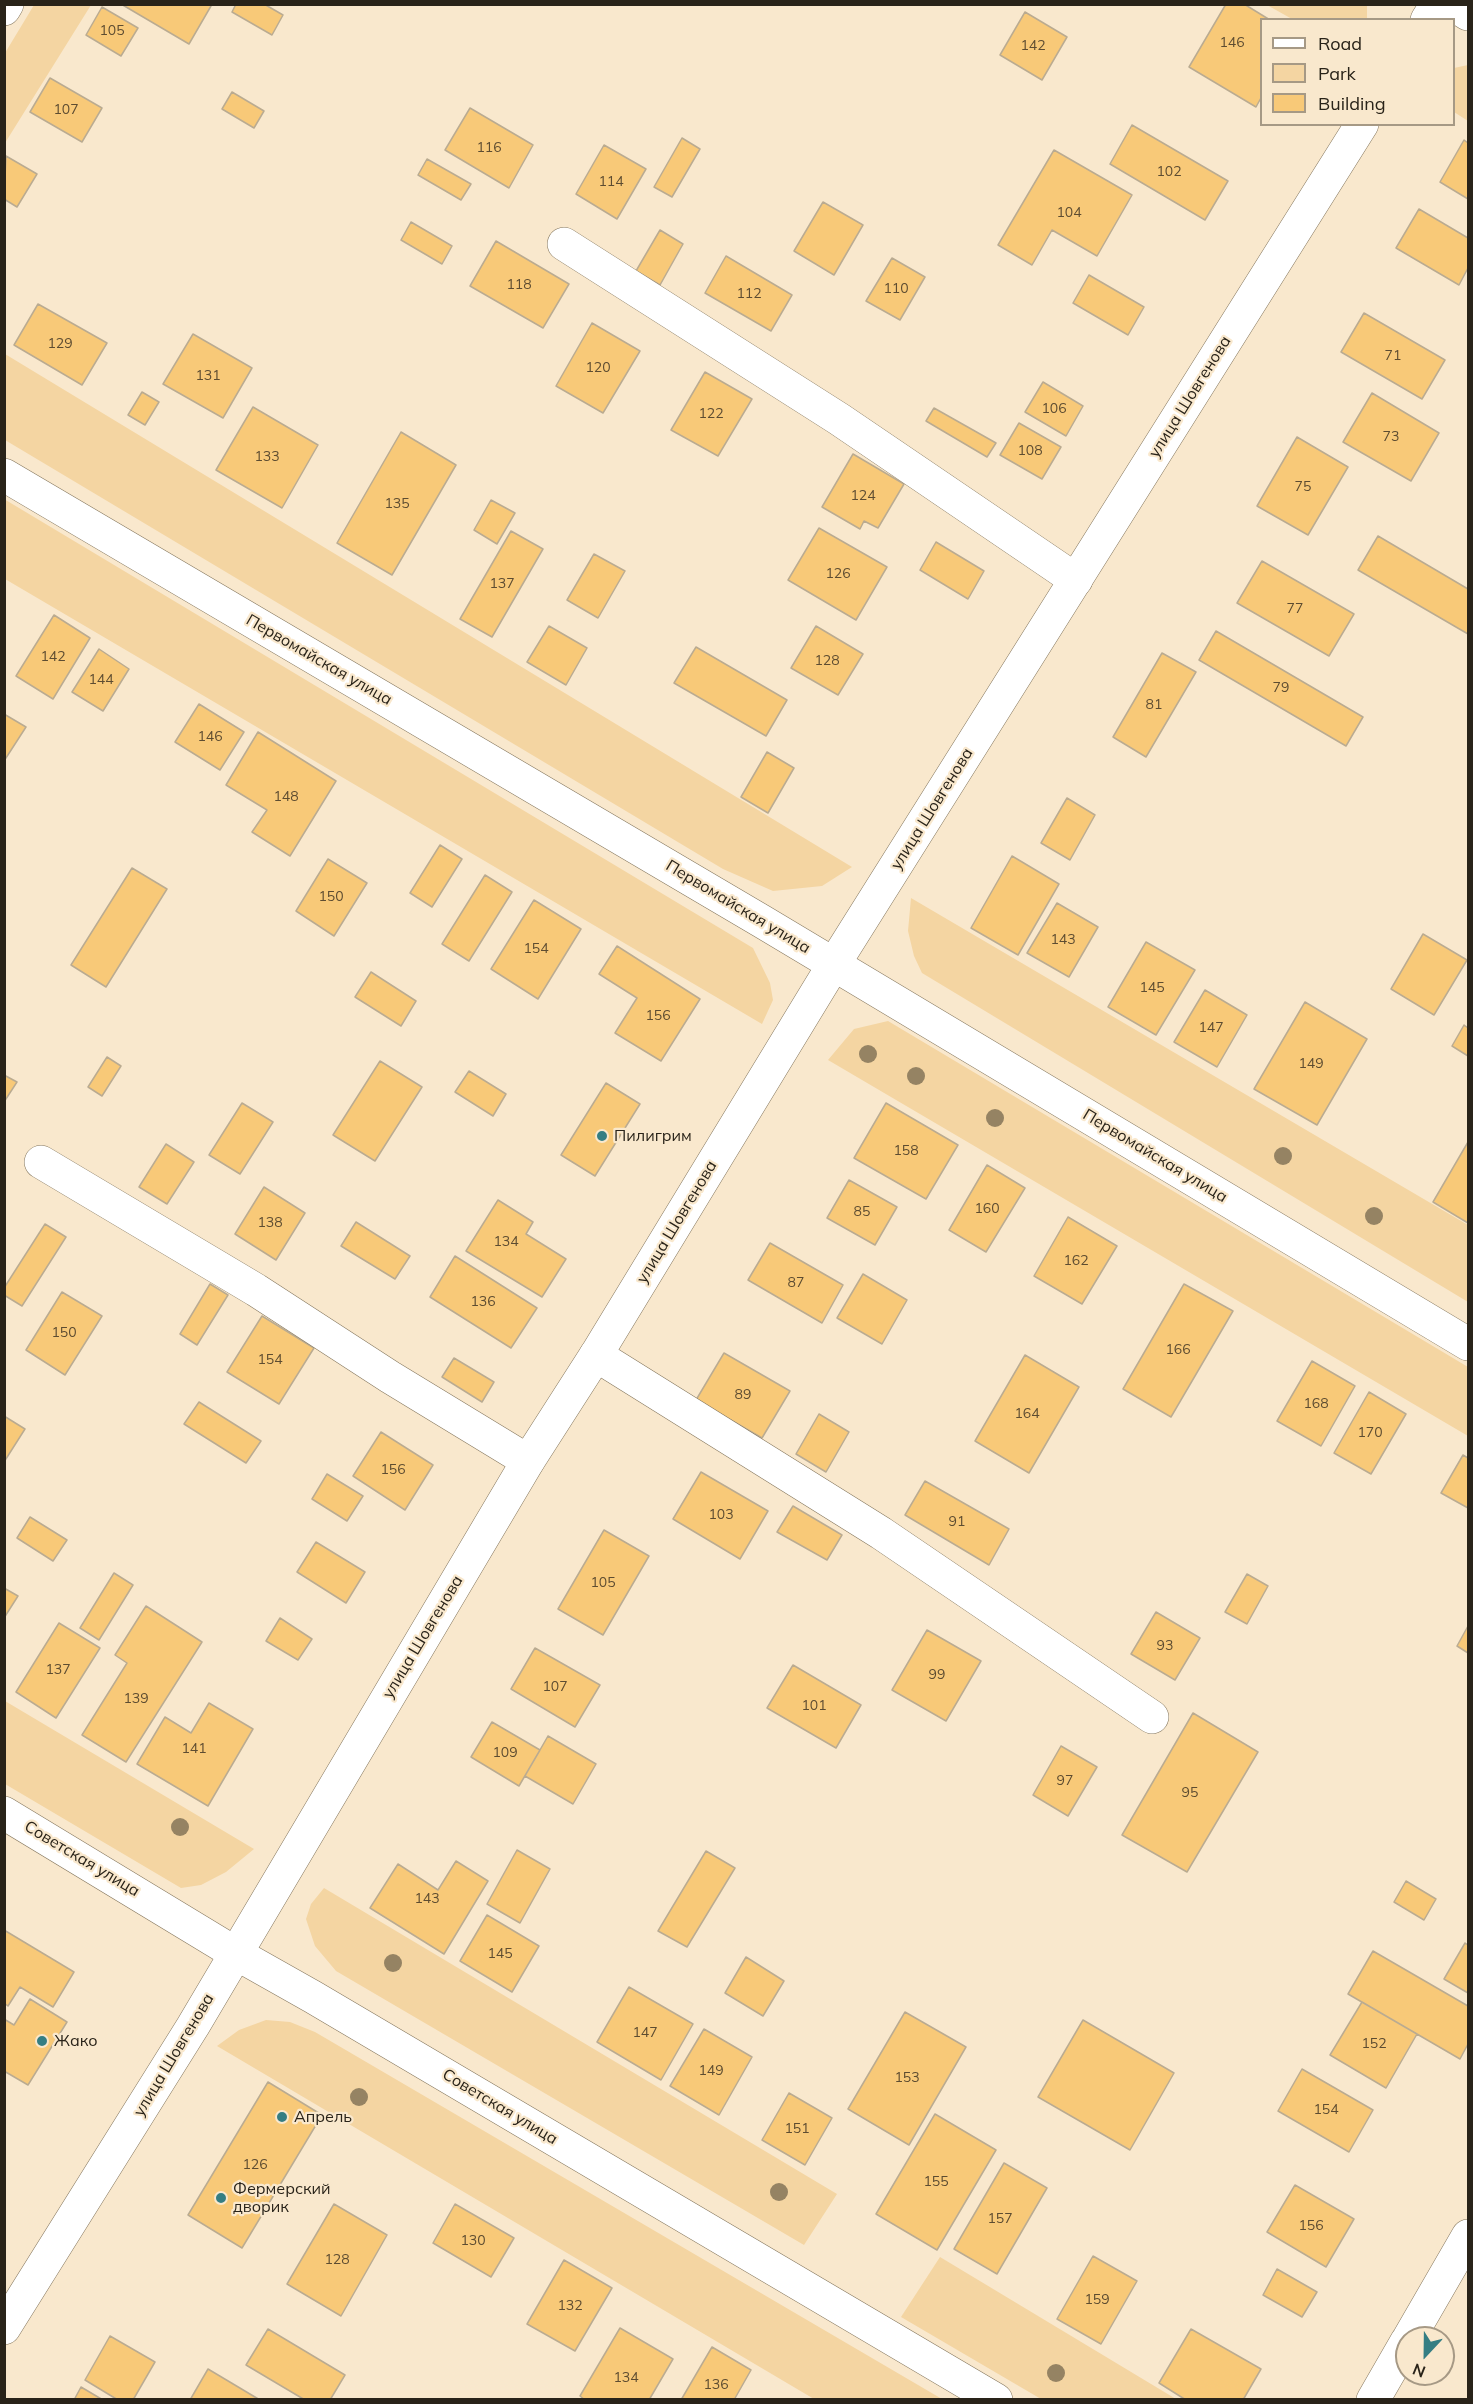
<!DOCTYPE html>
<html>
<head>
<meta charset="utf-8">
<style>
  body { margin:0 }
  #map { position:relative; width:1473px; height:2404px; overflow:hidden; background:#f9e8cd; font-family:Mulish,sans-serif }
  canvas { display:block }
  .frame { position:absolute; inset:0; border:6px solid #292319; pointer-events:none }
  .legend { position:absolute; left:1260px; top:18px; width:195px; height:108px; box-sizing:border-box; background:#f9e8cd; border:2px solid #a69985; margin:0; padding:8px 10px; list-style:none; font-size:18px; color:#292319 }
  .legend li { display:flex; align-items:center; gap:12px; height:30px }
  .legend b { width:30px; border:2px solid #a69985 }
  .north { position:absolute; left:1395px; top:2326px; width:60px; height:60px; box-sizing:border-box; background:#f9e8cd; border:2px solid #a69985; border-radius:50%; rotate:202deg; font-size:16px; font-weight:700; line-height:24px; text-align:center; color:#292319 }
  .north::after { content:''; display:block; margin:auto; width:21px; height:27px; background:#357e83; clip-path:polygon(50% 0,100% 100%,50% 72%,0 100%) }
</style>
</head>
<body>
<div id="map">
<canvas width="1473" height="2404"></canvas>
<div class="frame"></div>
<ul class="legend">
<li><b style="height:8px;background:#fff"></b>Road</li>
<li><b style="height:16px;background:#f4d5a2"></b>Park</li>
<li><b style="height:16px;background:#f8c978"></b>Building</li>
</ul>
<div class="north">N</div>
</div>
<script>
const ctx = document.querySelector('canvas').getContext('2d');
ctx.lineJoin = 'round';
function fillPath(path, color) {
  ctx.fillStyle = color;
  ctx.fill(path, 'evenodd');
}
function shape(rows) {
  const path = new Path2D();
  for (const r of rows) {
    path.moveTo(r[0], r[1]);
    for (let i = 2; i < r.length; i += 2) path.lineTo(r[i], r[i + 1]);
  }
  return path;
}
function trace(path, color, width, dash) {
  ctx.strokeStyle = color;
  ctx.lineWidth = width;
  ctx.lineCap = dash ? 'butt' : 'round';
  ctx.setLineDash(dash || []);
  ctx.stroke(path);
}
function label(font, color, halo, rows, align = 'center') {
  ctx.font = font + ' Mulish,sans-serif';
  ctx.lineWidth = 4.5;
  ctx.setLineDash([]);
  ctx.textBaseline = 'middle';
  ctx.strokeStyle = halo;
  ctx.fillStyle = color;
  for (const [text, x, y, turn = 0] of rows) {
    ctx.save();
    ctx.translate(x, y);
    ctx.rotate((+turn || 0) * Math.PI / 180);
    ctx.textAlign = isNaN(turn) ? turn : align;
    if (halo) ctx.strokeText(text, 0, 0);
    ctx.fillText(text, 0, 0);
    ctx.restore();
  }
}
fillPath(shape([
  [34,5,91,5,5,143,5,53],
  [1267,5,1367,5,1367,19,1292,19],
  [1468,65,1468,121,1454,112,1454,68],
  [4,354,5,354,852,867,822,886,773,891,723,869,5,440],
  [4,499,753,948,770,983,773,1000,762,1024,5,579],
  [911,898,1468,1225,1468,1302,922,973,914,956,908,931],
  [888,1021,1468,1367,1468,1436,828,1060,854,1029],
  [5,1701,254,1849,226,1872,201,1885,181,1888,5,1784],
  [324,1888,837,2194,804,2245,336,1971,315,1946,306,1919,311,1904],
  [266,2020,290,2022,315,2032,942,2399,814,2399,217,2046,239,2030],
  [940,2257,1176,2399,1041,2399,901,2317]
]), '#f4d5a2');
const building = shape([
  [121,4,208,4,211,6,189,44,121,4],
  [236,4,264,4,283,15,272,35,232,12,236,4],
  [1226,4,1244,4,1270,20,1262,20,1262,96,1256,107,1189,67,1226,4],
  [102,7,138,28,121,56,86,35,102,7],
  [1025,12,1067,37,1042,80,1000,55,1025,12],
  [50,78,102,108,82,142,30,112,50,78],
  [232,92,264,111,254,128,222,109,232,92],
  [470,108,533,145,509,188,445,150,470,108],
  [1132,125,1228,181,1205,220,1110,164,1132,125],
  [682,138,700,149,672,197,654,187,682,138],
  [1464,140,1468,143,1468,199,1440,182,1464,140],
  [604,145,646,169,617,219,576,194,604,145],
  [1054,150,1132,195,1097,256,1052,230,1032,265,998,245,1054,150],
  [6,156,37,174,17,207,4,199,6,156],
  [427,159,471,184,461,200,418,175,427,159],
  [823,202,863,225,834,275,794,251,823,202],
  [1419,209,1468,238,1468,268,1459,285,1396,248,1419,209],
  [411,222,452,246,442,264,401,240,411,222],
  [660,230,683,244,660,285,636,271,660,230],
  [496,241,569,284,543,328,470,286,496,241],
  [726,256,792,295,771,331,705,293,726,256],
  [892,258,925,277,900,320,866,301,892,258],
  [1089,275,1144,307,1128,335,1073,303,1089,275],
  [38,304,107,343,82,385,14,345,38,304],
  [1364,313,1445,360,1422,399,1341,352,1364,313],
  [592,323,640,351,603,413,556,386,592,323],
  [193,334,252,368,223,418,163,384,193,334],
  [705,372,752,399,718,456,671,430,705,372],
  [1043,382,1083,406,1066,436,1025,412,1043,382],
  [142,392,159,402,145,425,128,415,142,392],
  [1372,393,1439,433,1411,481,1343,442,1372,393],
  [253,407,318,445,282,508,216,470,253,407],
  [934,408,996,443,987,457,926,421,934,408],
  [1019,423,1061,447,1042,479,1000,455,1019,423],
  [401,432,456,465,392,575,337,543,401,432],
  [1297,437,1348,467,1308,535,1257,506,1297,437],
  [853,454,904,484,878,528,864,521,860,529,822,507,853,454],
  [491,500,515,513,497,544,474,530,491,500],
  [819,528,887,567,856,620,788,580,819,528],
  [511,531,543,549,492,637,460,619,511,531],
  [1378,536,1468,589,1468,634,1358,570,1378,536],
  [936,542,984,571,968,599,920,570,936,542],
  [594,554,625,571,598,618,567,600,594,554],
  [1262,561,1354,614,1329,656,1237,603,1262,561],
  [54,615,90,638,53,699,16,676,54,615],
  [549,626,587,648,566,685,527,662,549,626],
  [816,626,863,654,838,695,791,668,816,626],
  [1216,631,1363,717,1346,746,1199,660,1216,631],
  [696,647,787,700,766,736,674,683,696,647],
  [99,649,129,669,103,711,72,692,99,649],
  [1162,653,1196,672,1146,757,1113,737,1162,653],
  [199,704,244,732,220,770,175,742,199,704],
  [4,714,26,727,4,761,4,714],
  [258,732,336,781,290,856,252,832,267,810,226,785,258,732],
  [767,752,794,768,768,813,741,797,767,752],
  [1067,798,1095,815,1070,860,1041,843,1067,798],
  [440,845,462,859,432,907,410,893,440,845],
  [1012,856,1059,884,1018,955,971,928,1012,856],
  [328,859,367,883,334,936,296,911,328,859],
  [132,868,167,889,106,987,71,965,132,868],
  [485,875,512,892,469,961,442,944,485,875],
  [534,900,581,929,538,999,491,969,534,900],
  [1057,903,1098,927,1069,977,1027,953,1057,903],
  [1423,934,1467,960,1434,1015,1391,989,1423,934],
  [1146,942,1195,970,1156,1035,1108,1007,1146,942],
  [617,946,700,999,661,1061,615,1033,637,998,599,974,617,946],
  [371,972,416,1001,401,1026,355,997,371,972],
  [1205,990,1247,1015,1217,1067,1174,1042,1205,990],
  [1305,1002,1367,1039,1317,1125,1254,1089,1305,1002],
  [1464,1025,1468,1028,1468,1056,1452,1046,1464,1025],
  [107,1057,121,1066,102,1096,88,1087,107,1057],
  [380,1061,422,1087,375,1161,333,1135,380,1061],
  [469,1071,506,1094,493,1116,455,1092,469,1071],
  [4,1075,17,1082,4,1102,4,1075],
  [606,1083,640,1104,595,1176,561,1155,606,1083],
  [242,1103,273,1122,240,1174,209,1155,242,1103],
  [886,1103,958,1145,926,1199,854,1158,886,1103],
  [1468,1142,1468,1223,1433,1202,1468,1142],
  [166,1144,194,1162,167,1204,139,1187,166,1144],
  [987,1165,1025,1188,986,1252,949,1230,987,1165],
  [849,1180,897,1207,875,1245,827,1218,849,1180],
  [264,1187,305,1213,276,1260,235,1234,264,1187],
  [498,1200,533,1222,526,1234,566,1259,542,1297,466,1251,498,1200],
  [1068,1217,1117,1246,1082,1304,1034,1276,1068,1217],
  [356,1222,410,1256,395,1279,341,1246,356,1222],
  [45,1224,66,1237,22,1306,4,1295,4,1288,45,1224],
  [770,1243,843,1285,822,1323,748,1280,770,1243],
  [455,1256,537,1308,511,1348,430,1297,455,1256],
  [863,1274,907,1300,882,1344,837,1318,863,1274],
  [210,1284,228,1295,197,1345,180,1334,210,1284],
  [1184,1284,1233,1311,1171,1417,1123,1389,1184,1284],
  [62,1292,102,1316,65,1375,26,1350,62,1292],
  [262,1316,314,1348,279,1404,227,1372,262,1316],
  [724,1353,790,1391,762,1438,696,1400,724,1353],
  [1025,1355,1079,1387,1029,1473,975,1441,1025,1355],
  [454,1358,494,1382,482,1402,442,1377,454,1358],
  [1312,1361,1355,1386,1321,1446,1277,1421,1312,1361],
  [1369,1392,1406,1414,1371,1474,1334,1453,1369,1392],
  [199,1402,261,1441,246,1463,184,1424,199,1402],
  [819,1414,849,1432,826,1472,796,1454,819,1414],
  [4,1416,25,1429,4,1462,4,1416],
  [381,1432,433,1465,405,1510,353,1476,381,1432],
  [1463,1455,1468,1458,1468,1508,1441,1493,1463,1455],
  [701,1472,768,1511,740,1559,673,1519,701,1472],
  [327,1474,363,1496,347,1521,312,1499,327,1474],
  [925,1481,1009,1529,989,1565,905,1515,925,1481],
  [793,1506,842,1535,827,1560,777,1532,793,1506],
  [30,1517,67,1540,53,1561,17,1538,30,1517],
  [604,1530,649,1556,603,1635,558,1609,604,1530],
  [316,1542,365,1572,346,1603,297,1572,316,1542],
  [114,1573,133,1585,99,1640,80,1628,114,1573],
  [1247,1574,1268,1586,1247,1624,1225,1612,1247,1574],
  [4,1588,18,1596,4,1618,4,1588],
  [146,1606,202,1642,126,1762,82,1735,127,1663,115,1655,146,1606],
  [1156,1612,1200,1638,1175,1680,1131,1654,1156,1612],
  [280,1618,312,1639,298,1660,266,1641,280,1618],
  [59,1623,100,1648,56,1718,16,1692,59,1623],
  [1468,1626,1468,1653,1457,1646,1468,1626],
  [927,1630,981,1661,946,1721,892,1690,927,1630],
  [535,1648,600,1685,575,1727,511,1689,535,1648],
  [793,1665,861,1705,836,1748,767,1708,793,1665],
  [209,1703,253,1729,208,1806,137,1764,165,1717,191,1733,209,1703],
  [1193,1713,1258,1752,1187,1872,1122,1835,1193,1713],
  [492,1722,540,1750,519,1786,471,1757,492,1722],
  [548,1736,596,1764,573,1804,525,1776,548,1736],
  [1061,1746,1097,1767,1068,1816,1033,1795,1061,1746],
  [517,1850,550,1869,520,1923,487,1904,517,1850],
  [706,1851,735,1868,687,1947,658,1931,706,1851],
  [456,1861,488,1881,444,1954,370,1908,398,1864,438,1890,456,1861],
  [1406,1881,1436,1899,1424,1920,1394,1902,1406,1881],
  [487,1915,539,1946,512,1992,460,1961,487,1915],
  [4,1930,74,1972,53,2007,20,1987,8,2006,4,2003,4,1930],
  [1465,1943,1468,1945,1468,1993,1444,1979,1465,1943],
  [1373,1951,1468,2006,1468,2044,1460,2059,1348,1994,1373,1951],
  [746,1957,784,1981,763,2016,725,1993,746,1957],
  [629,1987,693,2024,661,2080,597,2042,629,1987],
  [30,1999,67,2022,28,2085,4,2071,4,2019,14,2025,30,1999],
  [1362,2002,1417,2034,1386,2088,1330,2055,1362,2002],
  [905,2012,966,2047,909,2145,848,2109,905,2012],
  [1083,2020,1174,2073,1130,2150,1038,2097,1083,2020],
  [704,2029,752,2057,719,2115,670,2086,704,2029],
  [1302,2069,1373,2110,1349,2152,1278,2111,1302,2069],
  [268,2082,322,2115,242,2248,188,2215,268,2082],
  [789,2093,832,2118,805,2165,762,2140,789,2093],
  [935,2114,996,2150,937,2250,876,2214,935,2114],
  [1004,2163,1047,2188,997,2274,954,2249,1004,2163],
  [1295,2185,1354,2219,1326,2267,1267,2232,1295,2185],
  [334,2204,387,2235,341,2316,287,2284,334,2204],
  [455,2204,514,2238,491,2277,433,2243,455,2204],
  [1093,2256,1137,2281,1101,2344,1057,2319,1093,2256],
  [564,2260,612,2288,575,2351,527,2324,564,2260],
  [1277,2269,1317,2292,1302,2317,1263,2295,1277,2269],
  [620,2328,673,2359,649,2400,585,2400,580,2396,620,2328],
  [268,2329,345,2375,330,2400,305,2400,246,2365,268,2329],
  [1191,2329,1261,2369,1243,2400,1186,2400,1159,2383,1191,2329],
  [110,2336,155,2362,133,2400,118,2400,85,2380,110,2336],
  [712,2347,751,2370,734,2400,681,2400,712,2347],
  [208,2369,260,2400,190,2400,208,2369],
  [81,2387,103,2400,74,2400,81,2387]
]);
fillPath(building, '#f8c978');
trace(building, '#baab91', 1.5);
const minor = shape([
  [1452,4,1468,14],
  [4,9,7,4],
  [564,244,839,419,1076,580],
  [4,475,763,922,1468,1344],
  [41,1162,256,1290,390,1377,528,1461],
  [596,1355,881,1533,1152,1717],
  [4,1813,235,1953,313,1997,996,2400],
  [1409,2338,1468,2236],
  [1373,2400,1407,2341]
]);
const major = shape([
  [1427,20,1437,4],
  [4,2328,193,2026,528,1461,596,1355,834,964,1362,124]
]);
trace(minor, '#84765d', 34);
trace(major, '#84765d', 34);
trace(minor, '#fff', 33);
trace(major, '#fff', 33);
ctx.fillStyle = '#958363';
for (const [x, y] of [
  [868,1054],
  [916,1076],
  [995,1118],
  [1283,1156],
  [1374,1216],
  [180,1827],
  [393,1963],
  [359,2097],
  [779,2192],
  [1056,2373]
]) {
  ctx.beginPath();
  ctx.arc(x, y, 9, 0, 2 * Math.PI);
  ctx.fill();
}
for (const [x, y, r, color] of [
  [602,1136,6,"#357e83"],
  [42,2041,6,"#357e83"],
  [282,2117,6,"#357e83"],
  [221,2198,6,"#357e83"]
]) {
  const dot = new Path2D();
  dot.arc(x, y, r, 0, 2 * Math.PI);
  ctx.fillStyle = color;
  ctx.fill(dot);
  trace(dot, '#f9e8cd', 2);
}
label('14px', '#5d4c31', null, [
  ["105",112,31],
  ["146",1232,43],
  ["142",1033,46],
  ["107",66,110],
  ["116",489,148],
  ["102",1169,172],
  ["114",611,182],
  ["104",1069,213],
  ["118",519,285],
  ["110",896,289],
  ["112",749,294],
  ["129",60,344],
  ["71",1393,356],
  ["120",598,368],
  ["131",208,376],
  ["106",1054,409],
  ["122",711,414],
  ["73",1391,437],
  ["108",1030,451],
  ["133",267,457],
  ["75",1303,487],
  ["124",863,496],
  ["135",397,504],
  ["126",838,574],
  ["137",502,584],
  ["77",1295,609],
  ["142",53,657],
  ["128",827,661],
  ["144",101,680],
  ["79",1281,688],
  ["81",1154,705],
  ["146",210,737],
  ["148",286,797],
  ["150",331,897],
  ["143",1063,940],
  ["154",536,949],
  ["145",1152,988],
  ["156",658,1016],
  ["147",1211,1028],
  ["149",1311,1064],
  ["158",906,1151],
  ["160",987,1209],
  ["85",862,1212],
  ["138",270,1223],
  ["134",506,1242],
  ["162",1076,1261],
  ["87",796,1283],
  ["136",483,1302],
  ["150",64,1333],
  ["166",1178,1350],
  ["154",270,1360],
  ["89",743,1395],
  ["168",1316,1404],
  ["164",1027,1414],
  ["170",1370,1433],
  ["156",393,1470],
  ["103",721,1515],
  ["91",957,1522],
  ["105",603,1583],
  ["93",1165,1646],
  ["137",58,1670],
  ["99",937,1675],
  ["107",555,1687],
  ["139",136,1699],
  ["101",814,1706],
  ["141",194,1749],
  ["109",505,1753],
  ["97",1065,1781],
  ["95",1190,1793],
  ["143",427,1899],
  ["145",500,1954],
  ["147",645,2033],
  ["152",1374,2044],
  ["149",711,2071],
  ["153",907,2078],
  ["154",1326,2110],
  ["151",797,2129],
  ["126",255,2165],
  ["155",936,2182],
  ["157",1000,2219],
  ["156",1311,2226],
  ["130",473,2241],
  ["128",337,2260],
  ["159",1097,2300],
  ["132",570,2306],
  ["134",626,2378],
  ["136",716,2385]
]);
label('16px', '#292319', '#f9e8cd', [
  ["улица Шовгенова",1190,397,-58],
  ["Первомайская улица",319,660,30],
  ["улица Шовгенова",932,809,-58],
  ["Первомайская улица",738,907,31],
  ["Первомайская улица",1155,1156,31],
  ["улица Шовгенова",677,1222,-59],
  ["улица Шовгенова",423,1637,-59],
  ["Советская улица",82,1859,31],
  ["улица Шовгенова",174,2055,-59],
  ["Советская улица",500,2107,31]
]);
label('16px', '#292319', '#f9e8cd', [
  ["Пилигрим",614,1136],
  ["Жако",54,2041],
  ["Апрель",294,2117],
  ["Фермерский",233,2189],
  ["дворик",233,2207]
], 'left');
</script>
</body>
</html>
